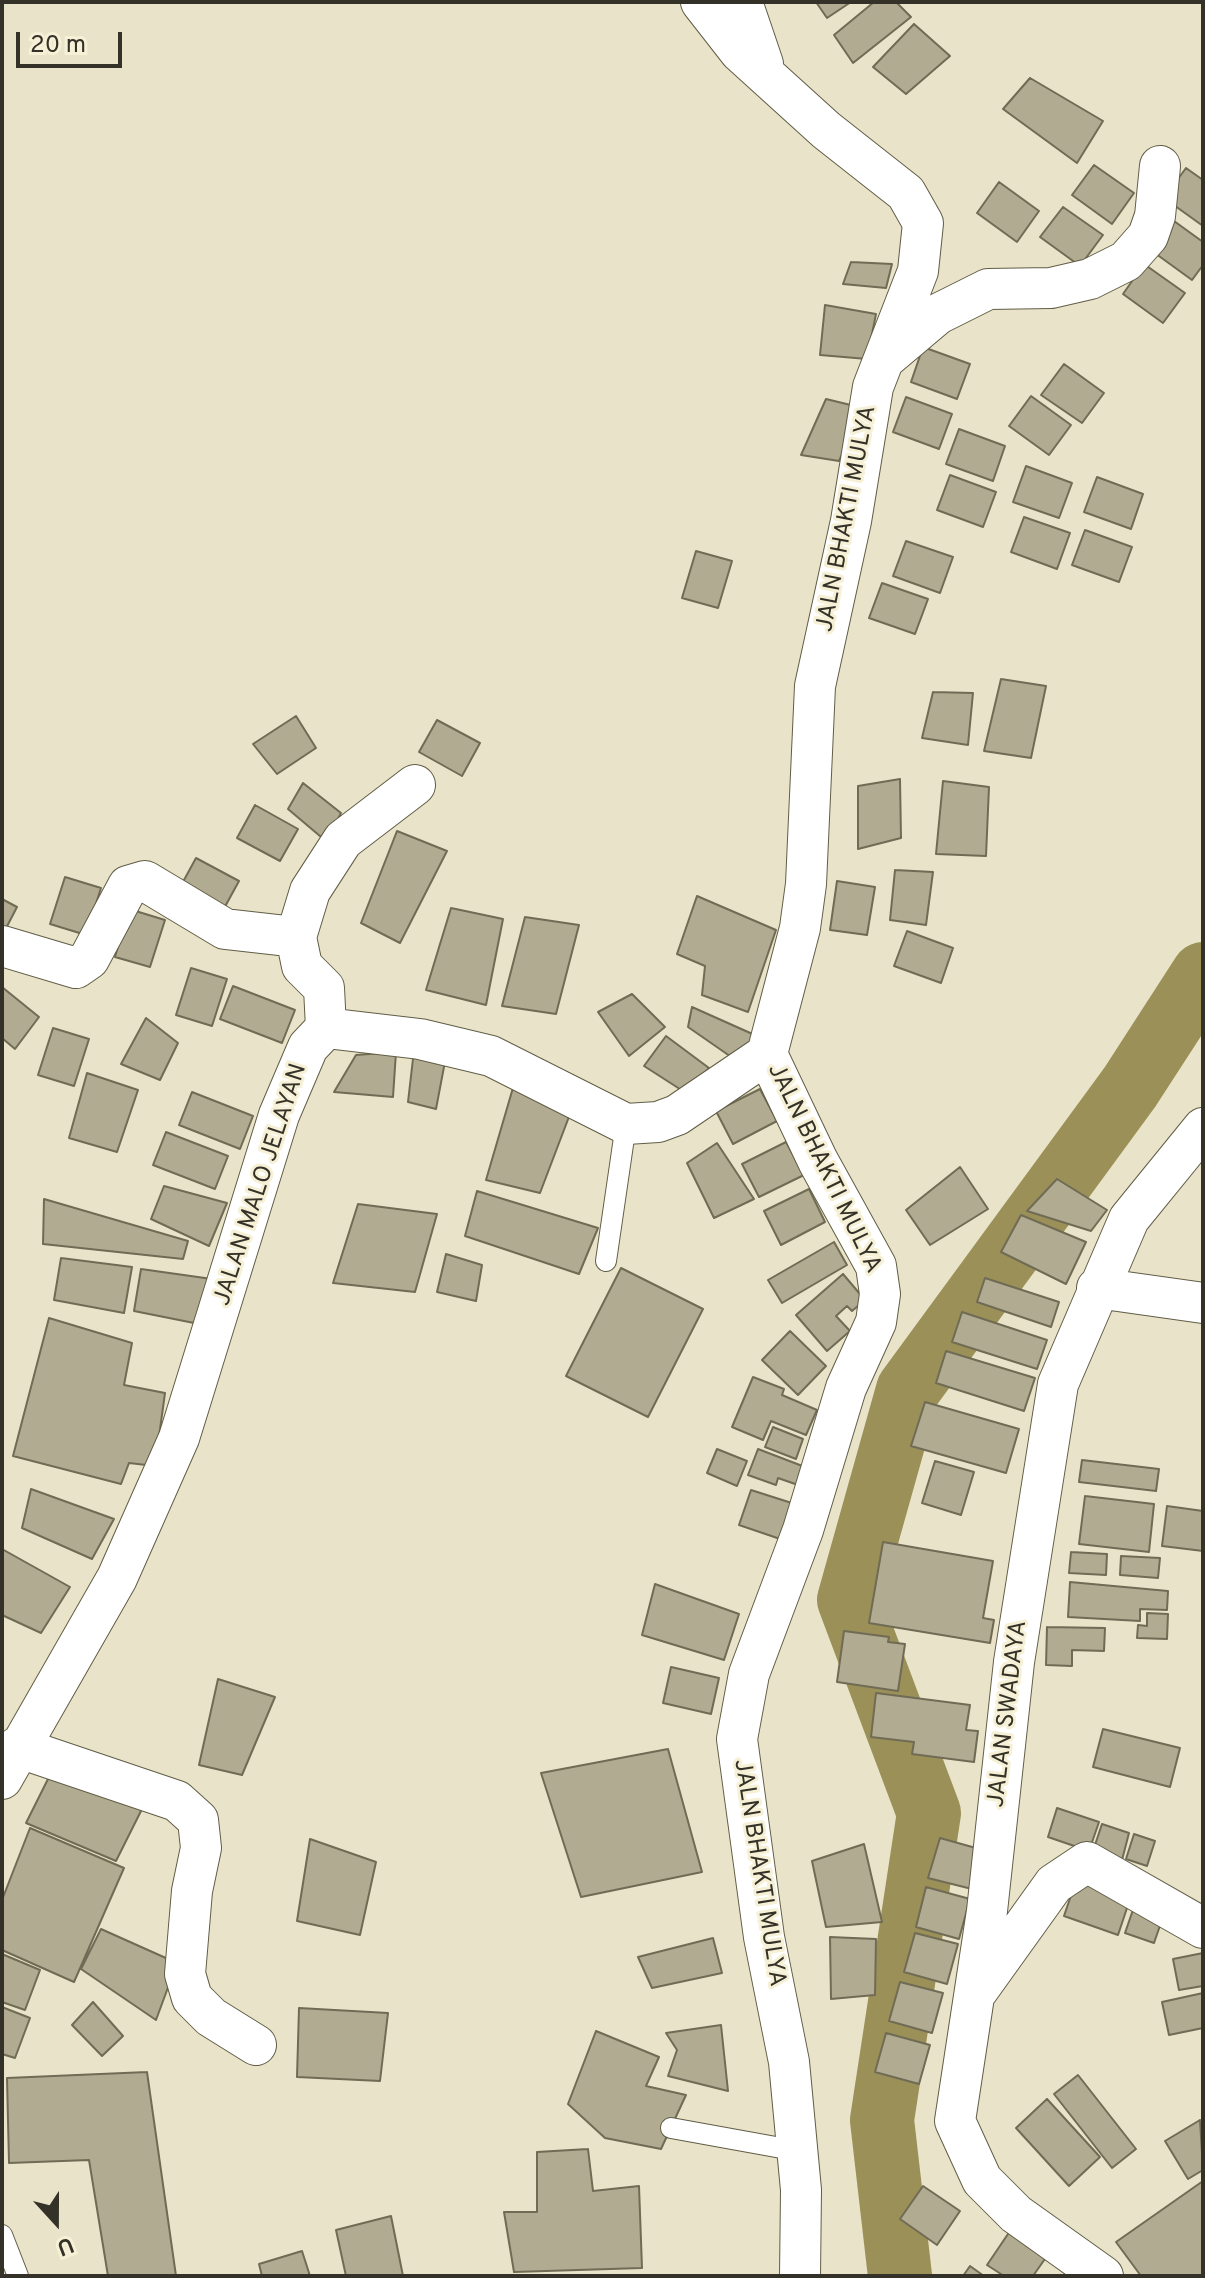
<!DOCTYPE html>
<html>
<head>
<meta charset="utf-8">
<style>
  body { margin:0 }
  #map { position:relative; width:1205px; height:2278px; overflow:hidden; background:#e9e4c9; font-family:Overpass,sans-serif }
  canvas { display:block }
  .frame { position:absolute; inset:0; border:4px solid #343228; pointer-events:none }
  .north { position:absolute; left:16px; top:2182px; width:80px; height:80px; -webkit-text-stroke:6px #f6f1d6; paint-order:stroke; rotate:159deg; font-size:22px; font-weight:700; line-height:32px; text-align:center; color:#343228 }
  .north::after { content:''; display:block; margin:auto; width:28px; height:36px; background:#343228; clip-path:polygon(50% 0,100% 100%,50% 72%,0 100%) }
  .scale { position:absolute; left:16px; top:32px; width:106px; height:36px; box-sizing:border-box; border:4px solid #343228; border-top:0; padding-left:10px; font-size:24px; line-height:28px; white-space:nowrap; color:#343228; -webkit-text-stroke:6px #f6f1d6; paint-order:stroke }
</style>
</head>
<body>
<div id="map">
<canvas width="1205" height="2278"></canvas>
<div class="frame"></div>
<div class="north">U</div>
<div class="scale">20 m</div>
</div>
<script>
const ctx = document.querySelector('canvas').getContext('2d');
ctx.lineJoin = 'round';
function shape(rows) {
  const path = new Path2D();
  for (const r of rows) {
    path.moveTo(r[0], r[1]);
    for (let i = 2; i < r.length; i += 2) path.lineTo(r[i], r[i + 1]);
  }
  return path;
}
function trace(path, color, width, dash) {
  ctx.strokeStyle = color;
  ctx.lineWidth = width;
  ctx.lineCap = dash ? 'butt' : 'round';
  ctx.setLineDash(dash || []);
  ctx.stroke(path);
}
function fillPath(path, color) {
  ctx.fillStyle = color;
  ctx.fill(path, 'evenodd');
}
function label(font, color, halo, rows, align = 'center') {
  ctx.font = font + ' Overpass,sans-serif';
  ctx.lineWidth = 6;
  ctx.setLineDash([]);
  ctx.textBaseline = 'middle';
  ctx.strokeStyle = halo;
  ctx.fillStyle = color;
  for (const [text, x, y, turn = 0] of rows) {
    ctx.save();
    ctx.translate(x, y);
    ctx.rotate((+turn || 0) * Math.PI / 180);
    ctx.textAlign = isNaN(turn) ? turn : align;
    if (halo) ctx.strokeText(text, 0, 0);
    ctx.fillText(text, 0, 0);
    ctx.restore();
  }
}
trace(shape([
  [900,2276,882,2120,929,1813,849,1600,908,1390,1130,1087,1203,974]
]), '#9b9058', 64);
const building = shape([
  [816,2,851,2,827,18,816,2],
  [874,2,896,2,911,17,853,63,834,35,874,2],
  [914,24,950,56,906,94,873,67,914,24],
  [1030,78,1103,121,1077,163,1003,109,1030,78],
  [1094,165,1134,193,1112,224,1072,195,1094,165],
  [1186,168,1203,180,1203,226,1164,198,1186,168],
  [999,182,1039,211,1017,242,977,213,999,182],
  [1063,207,1103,235,1080,266,1040,237,1063,207],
  [1174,221,1203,242,1203,265,1192,280,1152,251,1174,221],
  [851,262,892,264,886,288,843,284,851,262],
  [1144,264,1185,293,1163,323,1123,294,1144,264],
  [825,305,876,314,867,359,820,355,825,305],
  [923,347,970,364,957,399,911,382,923,347],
  [1064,364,1104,393,1082,423,1041,395,1064,364],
  [1031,396,1071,425,1049,455,1009,426,1031,396],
  [906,397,952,414,939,449,893,432,906,397],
  [826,399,863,408,839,461,801,455,826,399],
  [959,429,1005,446,993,481,946,464,959,429],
  [1026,466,1072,483,1059,518,1013,502,1026,466],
  [950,475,996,492,983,527,937,510,950,475],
  [1097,477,1143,494,1131,529,1084,512,1097,477],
  [1024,517,1070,533,1057,569,1011,552,1024,517],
  [1085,530,1132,547,1119,582,1072,565,1085,530],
  [906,541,953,557,940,593,893,576,906,541],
  [696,551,732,561,718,608,682,598,696,551],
  [882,583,928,599,915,634,869,618,882,583],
  [1001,679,1046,686,1031,758,984,751,1001,679],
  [933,692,973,693,968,745,922,738,933,692],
  [296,716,316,748,277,774,253,744,296,716],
  [437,720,480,743,462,776,419,752,437,720],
  [900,779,901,838,858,849,858,786,900,779],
  [943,781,989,787,986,856,936,854,943,781],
  [303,783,341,813,327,842,288,809,303,783],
  [255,805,298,829,280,861,237,838,255,805],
  [397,831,447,851,400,943,361,923,397,831],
  [196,858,239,881,221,914,178,891,196,858],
  [895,870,933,872,926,925,890,920,895,870],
  [65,877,101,888,86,935,50,924,65,877],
  [837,881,875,887,867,935,830,930,837,881],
  [697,896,776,930,748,1012,702,995,705,966,677,954,697,896],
  [2,899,17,907,2,936,2,899],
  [451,908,503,919,486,1005,426,990,451,908],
  [129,909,165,920,150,967,115,957,129,909],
  [525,917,579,925,556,1014,502,1006,525,917],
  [907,931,953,948,941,983,894,966,907,931],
  [191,968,227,979,212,1026,176,1015,191,968],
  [233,986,295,1010,282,1043,220,1019,233,986],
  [2,987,39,1017,15,1049,2,1038,2,987],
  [632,994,665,1027,629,1056,598,1012,632,994],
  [692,1007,757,1036,737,1061,688,1027,692,1007],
  [146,1018,178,1043,160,1080,121,1064,146,1018],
  [53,1028,89,1039,74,1086,38,1075,53,1028],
  [666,1036,709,1068,686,1093,644,1066,666,1036],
  [414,1050,447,1051,436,1109,408,1102,414,1050],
  [396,1052,393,1097,334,1092,356,1055,396,1052],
  [87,1073,138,1090,117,1152,69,1138,87,1073],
  [515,1081,575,1101,540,1193,486,1180,515,1081],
  [760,1089,777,1121,733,1144,716,1111,760,1089],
  [192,1092,253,1116,240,1149,179,1125,192,1092],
  [166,1132,228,1156,215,1189,153,1165,166,1132],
  [786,1142,804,1175,759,1197,742,1164,786,1142],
  [717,1143,754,1199,714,1218,687,1163,717,1143],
  [960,1167,988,1209,930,1245,906,1210,960,1167],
  [1057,1179,1107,1210,1091,1231,1027,1211,1057,1179],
  [164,1186,227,1203,209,1246,151,1219,164,1186],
  [809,1189,825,1222,781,1245,764,1211,809,1189],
  [477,1191,598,1228,579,1274,465,1236,477,1191],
  [44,1199,188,1241,183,1259,43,1244,44,1199],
  [358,1204,437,1214,415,1292,333,1283,358,1204],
  [1021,1215,1086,1242,1066,1284,1001,1252,1021,1215],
  [834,1242,847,1265,782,1303,768,1280,834,1242],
  [446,1254,482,1265,476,1301,437,1292,446,1254],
  [61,1258,132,1267,124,1313,54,1300,61,1258],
  [621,1268,703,1309,648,1417,566,1376,621,1268],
  [141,1269,212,1279,204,1325,134,1311,141,1269],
  [843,1274,865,1300,852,1311,847,1306,836,1316,850,1331,827,1351,796,1315,843,1274],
  [985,1278,1059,1302,1051,1327,977,1302,985,1278],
  [962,1312,1047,1340,1037,1369,952,1342,962,1312],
  [49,1318,132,1343,124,1385,165,1393,155,1466,129,1463,121,1484,13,1456,49,1318],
  [790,1331,826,1366,798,1395,762,1360,790,1331],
  [946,1351,1035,1378,1024,1411,936,1383,946,1351],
  [753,1377,784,1389,782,1395,817,1410,806,1435,771,1421,763,1440,732,1427,753,1377],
  [925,1402,1019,1429,1006,1473,911,1446,925,1402],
  [773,1427,803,1439,796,1459,765,1447,773,1427],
  [717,1449,747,1461,737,1486,707,1473,717,1449],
  [758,1449,805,1467,798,1485,778,1478,776,1485,748,1475,758,1449],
  [1082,1460,1159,1469,1156,1491,1079,1482,1082,1460],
  [935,1461,974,1472,961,1515,922,1503,935,1461],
  [31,1489,114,1519,92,1559,22,1528,31,1489],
  [751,1490,798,1505,786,1541,739,1525,751,1490],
  [1085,1496,1154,1504,1149,1552,1079,1544,1085,1496],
  [1167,1506,1203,1511,1203,1551,1162,1546,1167,1506],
  [883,1542,993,1561,983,1618,994,1620,990,1643,869,1623,883,1542],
  [2,1549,70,1587,41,1633,2,1615,2,1549],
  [1071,1552,1107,1554,1106,1575,1069,1573,1071,1552],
  [1121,1556,1160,1558,1158,1578,1120,1575,1121,1556],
  [1070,1582,1168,1591,1167,1610,1140,1609,1140,1621,1068,1617,1070,1582],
  [655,1584,739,1614,724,1660,642,1635,655,1584],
  [1147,1613,1168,1614,1167,1639,1137,1638,1138,1625,1147,1626,1147,1613],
  [1047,1627,1105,1628,1104,1651,1072,1650,1072,1666,1046,1665,1047,1627],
  [844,1631,889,1637,888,1642,905,1644,898,1691,837,1682,844,1631],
  [671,1667,719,1678,711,1714,663,1703,671,1667],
  [218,1679,275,1697,242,1775,199,1765,218,1679],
  [876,1693,970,1705,966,1730,978,1731,974,1762,912,1754,914,1742,871,1737,876,1693],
  [1103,1729,1180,1748,1170,1787,1093,1767,1103,1729],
  [668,1749,702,1872,581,1897,541,1773,668,1749],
  [54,1767,144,1805,116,1861,26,1823,54,1767],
  [1057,1808,1099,1822,1089,1851,1048,1837,1057,1808],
  [1102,1824,1129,1833,1122,1860,1093,1851,1102,1824],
  [30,1828,124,1868,74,1982,2,1950,2,1900,30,1828],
  [1134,1834,1155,1841,1147,1866,1126,1859,1134,1834],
  [940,1838,983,1850,972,1889,928,1878,940,1838],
  [310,1839,376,1862,360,1935,297,1921,310,1839],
  [864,1844,882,1922,826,1927,812,1861,864,1844],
  [1077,1878,1131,1896,1118,1935,1064,1916,1077,1878],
  [926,1887,970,1899,959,1939,916,1927,926,1887],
  [1135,1904,1164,1914,1154,1943,1125,1933,1135,1904],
  [101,1929,177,1963,156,2020,81,1969,101,1929],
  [915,1933,958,1944,947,1984,904,1972,915,1933],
  [830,1937,876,1939,875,1995,831,1999,830,1937],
  [713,1938,722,1973,652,1988,638,1957,713,1938],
  [1203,1953,1203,1986,1179,1990,1173,1959,1203,1953],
  [2,1954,40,1970,25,2010,2,2002,2,1954],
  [900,1982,943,1993,932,2033,889,2021,900,1982],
  [1203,1993,1203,2028,1169,2035,1162,2002,1203,1993],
  [93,2002,123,2036,102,2056,72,2025,93,2002],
  [2,2007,30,2018,15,2058,2,2054,2,2007],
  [299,2008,388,2013,380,2081,297,2077,299,2008],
  [721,2025,728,2091,668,2076,677,2050,666,2033,721,2025],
  [596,2031,659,2057,646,2086,686,2095,661,2149,605,2138,568,2104,596,2031],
  [886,2033,930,2045,919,2084,875,2072,886,2033],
  [147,2072,176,2276,108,2276,89,2160,9,2163,7,2078,147,2072],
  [1078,2075,1136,2149,1112,2168,1054,2094,1078,2075],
  [1047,2099,1100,2157,1069,2186,1016,2128,1047,2099],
  [1200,2120,1203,2170,1188,2179,1165,2141,1200,2120],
  [588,2149,593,2191,639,2186,642,2268,514,2272,504,2212,537,2212,537,2152,588,2149],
  [1203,2181,1203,2276,1141,2276,1116,2242,1203,2181],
  [923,2186,960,2211,937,2245,900,2219,923,2186],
  [391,2216,403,2276,346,2276,336,2230,391,2216],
  [1010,2231,1047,2256,1033,2276,1004,2276,987,2265,1010,2231],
  [302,2251,310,2276,262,2276,259,2264,302,2251],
  [970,2266,984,2276,963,2276,970,2266]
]);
fillPath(building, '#b1ab92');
trace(building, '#706b54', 2);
const lane = shape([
  [606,1261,626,1124],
  [671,2128,798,2151],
  [2,2235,18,2276]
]);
const street = shape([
  [701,2,740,52,826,130,906,193,923,223,918,271,873,387,851,521,815,686,806,884,800,928,767,1054,818,1161,876,1266,880,1294,876,1322,846,1388,803,1530,749,1674,737,1739,764,1937,789,2062,801,2190,800,2276],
  [742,2,763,64],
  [887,357,938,314,988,289,1051,288,1090,279,1126,261,1148,236,1155,216,1160,166],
  [2,946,76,968,89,959,128,886,145,881,225,929,296,937],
  [326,1028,324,988,302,966,296,937,310,891,343,840,415,785],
  [1097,1288,1203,1303],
  [17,1747,177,1801,198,1820,201,1848,192,1891,185,1974,192,1998,211,2017,256,2045],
  [2,1779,117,1578,179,1438,279,1115,308,1047,326,1028,420,1039,491,1056,626,1124,658,1122,677,1115,767,1054],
  [978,1990,1054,1884,1087,1862,1203,1928],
  [1103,2276,1016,2214,982,2180,955,2121,987,1911,1014,1662,1058,1384,1129,1219,1203,1128]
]);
trace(lane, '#615d46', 22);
trace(street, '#615d46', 42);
trace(lane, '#fff', 20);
trace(street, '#fff', 40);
label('24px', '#343228', '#f6f1d6', [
  ["JALN BHAKTI MULYA",848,519,-79],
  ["JALN BHAKTI MULYA",823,1169,64],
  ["JALAN MALO JELAYAN",262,1185,-72],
  ["JALAN SWADAYA",1009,1714,-83],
  ["JALN BHAKTI MULYA",758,1873,81]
]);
</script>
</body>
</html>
